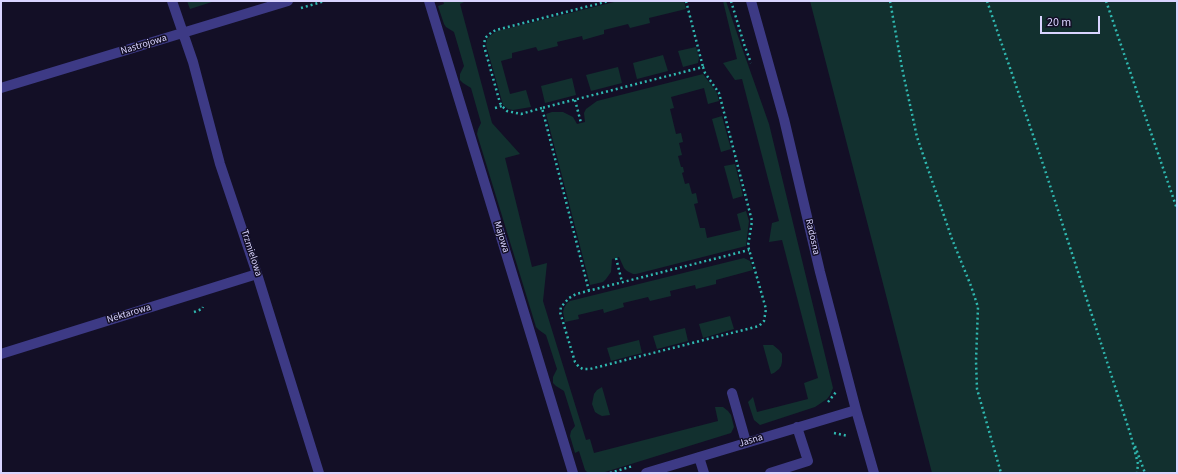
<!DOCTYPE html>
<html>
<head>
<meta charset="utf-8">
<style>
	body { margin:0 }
	#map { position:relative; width:1178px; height:474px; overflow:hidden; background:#130f26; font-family:"Source Sans 3",sans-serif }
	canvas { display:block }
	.frame { position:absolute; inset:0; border:2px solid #d9d4ff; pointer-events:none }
	.scale { position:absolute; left:1040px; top:16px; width:60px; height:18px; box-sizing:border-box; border:2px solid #d9d4ff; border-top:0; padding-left:5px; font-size:12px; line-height:14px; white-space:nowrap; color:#d9d4ff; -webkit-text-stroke:3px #130f26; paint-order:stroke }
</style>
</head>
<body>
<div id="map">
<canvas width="1178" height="474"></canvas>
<div class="frame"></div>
<div class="scale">20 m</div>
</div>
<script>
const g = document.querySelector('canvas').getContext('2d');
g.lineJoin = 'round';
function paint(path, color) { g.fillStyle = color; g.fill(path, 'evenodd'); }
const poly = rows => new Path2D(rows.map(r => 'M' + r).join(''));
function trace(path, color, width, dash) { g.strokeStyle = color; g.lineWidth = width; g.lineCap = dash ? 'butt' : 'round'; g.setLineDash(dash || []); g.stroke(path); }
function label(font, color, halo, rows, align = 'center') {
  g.font = font + ' "Source Sans 3",sans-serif'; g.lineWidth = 3; g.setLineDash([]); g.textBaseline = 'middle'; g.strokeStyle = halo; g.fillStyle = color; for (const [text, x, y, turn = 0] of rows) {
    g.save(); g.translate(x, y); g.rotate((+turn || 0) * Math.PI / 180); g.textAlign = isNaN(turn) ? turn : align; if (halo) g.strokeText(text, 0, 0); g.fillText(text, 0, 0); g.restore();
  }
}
paint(poly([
	[187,1,215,1,190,9],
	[443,1,464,1,464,2,460,4,492,123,520,154,505,158,532,267,547,263,543,301,586,440,590,439,594,453,718,421,715,407,723,407,728,411,731,415,734,427,731,433,602,473,588,473,585,470,579,451,575,453,570,436,571,431,575,426,564,391,556,386,553,383,553,377,557,369,546,335,539,330,536,327,477,134,478,129,481,123,471,88,463,83,460,80,460,74,464,66,454,32,446,27,444,24,438,6,444,4],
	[618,1,684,1,686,9,649,18,650,23,630,28,628,24,604,30,604,34,583,40,582,36,557,42,558,46,538,51,536,47,512,53,512,58,501,61,510,94,526,90,531,107,513,110,508,109,503,105,486,45,487,39,491,35,497,31],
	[723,1,726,1,741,45,769,124,833,388,830,395,827,399,815,407,760,425,754,420,748,402,753,397,757,412,808,399,804,383,818,378,782,240,769,242,772,223,779,221,742,79,735,80,723,63,737,59],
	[810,1,1177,1,1177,473,932,473],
	[696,47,699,58,698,63,683,67,678,51],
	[663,55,668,71,637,79,633,63],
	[618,67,622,83,591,91,586,75],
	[703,74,717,93,719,101,708,104,704,88,671,97,674,108,670,109,676,134,681,133,683,142,679,143,682,155,678,156,681,167,683,167,684,172,682,173,685,184,689,183,692,194,696,193,698,203,694,204,700,228,705,228,707,238,741,230,737,214,746,211,749,221,746,246,636,274,633,274,627,271,624,268,619,257,616,258,612,259,611,272,606,279,603,282,590,285,546,114,552,112,563,112,573,117,577,124,585,122,584,113,586,109,597,101],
	[572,78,576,95,545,103,541,86],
	[722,116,731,149,721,152,712,119],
	[735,164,743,196,733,199,724,166],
	[744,258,750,261,753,270,716,280,716,284,696,289,695,285,670,291,671,296,650,301,648,297,623,303,624,307,604,313,603,309,578,315,579,319,565,322,563,312,564,308,567,303,570,301],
	[730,316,734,329,703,338,699,324],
	[685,328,688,341,657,349,653,336],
	[639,340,642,353,611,361,607,348],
	[763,345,773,345,779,350,782,354,782,362,781,366,779,369,774,373,771,374],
	[602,387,610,415,602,416,598,414,595,412,592,404,594,394,597,390]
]), '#12302f');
trace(poly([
	[686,1,703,67],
	[731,1,744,44,751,63],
	[890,1,902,68,917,137,952,239,971,286,978,307,976,361,977,389,1001,473],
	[987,1,1045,170,1131,436,1138,464,1137,473],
	[1106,1,1177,209],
	[301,8,325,1],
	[575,100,581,123],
	[495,108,502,106],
	[542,108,521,114,507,111,502,106,500,103,484,46,485,38,492,32,496,30,609,1],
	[616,258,622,282],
	[589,291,542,108,703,67,705,73,719,93,752,221,748,246,766,309,764,321,759,326,590,369,583,369,579,367,575,362,560,312,561,307,569,298,576,294,749,250],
	[194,312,202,309,203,307],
	[828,402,836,392],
	[834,433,848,436],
	[1135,446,1145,473],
	[610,473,633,466]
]), '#2fb8b0', 2.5, [2, 3]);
trace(poly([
	[172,1,193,62,220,164,257,274,319,473],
	[429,1,573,473],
	[751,1,784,119,820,272,856,410,874,473],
	[1,88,288,1],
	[1,354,257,274],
	[732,393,746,442],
	[699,457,704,473],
	[646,473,856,410],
	[770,473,808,461,797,427]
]), '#3d3a85', 10);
label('10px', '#d9d4ff', '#130f26', [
	["Nastrojowa",144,45,-17],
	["Majowa",501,237,73],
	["Radosna",812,237,77],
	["Trzmielowa",251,253,72],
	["Nektarowa",129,314,-17],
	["Jasna",751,441,-17]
]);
</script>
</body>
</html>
